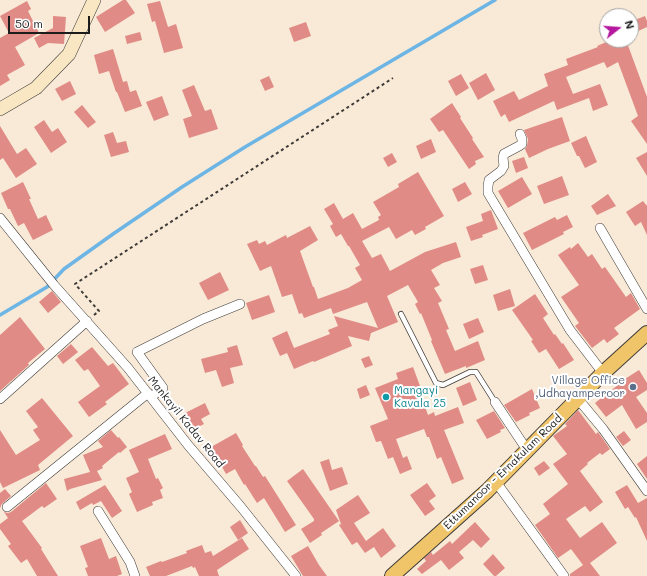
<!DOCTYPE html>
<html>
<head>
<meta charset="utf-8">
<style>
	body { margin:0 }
	#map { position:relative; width:647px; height:576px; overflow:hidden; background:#f9e9d7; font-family:Mali,sans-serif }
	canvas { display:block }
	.north { position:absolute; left:599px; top:8px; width:40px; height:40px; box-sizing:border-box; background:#fff; border:1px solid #a4a4a4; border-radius:50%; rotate:73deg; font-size:11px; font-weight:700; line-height:16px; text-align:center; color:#1c1c1c }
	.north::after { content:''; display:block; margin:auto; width:14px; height:18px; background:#b5179e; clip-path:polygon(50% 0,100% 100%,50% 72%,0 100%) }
	.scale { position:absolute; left:8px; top:16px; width:82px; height:18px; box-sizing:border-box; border:2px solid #1c1c1c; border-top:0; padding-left:5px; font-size:12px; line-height:14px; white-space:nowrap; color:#1c1c1c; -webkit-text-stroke:3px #fff; paint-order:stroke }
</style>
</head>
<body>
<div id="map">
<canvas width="647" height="576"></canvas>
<div class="north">N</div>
<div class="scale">50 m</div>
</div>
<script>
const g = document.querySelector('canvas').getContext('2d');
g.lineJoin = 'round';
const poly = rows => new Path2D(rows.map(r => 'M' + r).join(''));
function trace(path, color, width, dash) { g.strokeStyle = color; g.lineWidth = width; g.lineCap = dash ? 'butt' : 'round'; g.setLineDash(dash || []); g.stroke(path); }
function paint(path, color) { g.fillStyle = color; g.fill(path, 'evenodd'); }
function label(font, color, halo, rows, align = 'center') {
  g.font = font + ' Mali,sans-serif'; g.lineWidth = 4; g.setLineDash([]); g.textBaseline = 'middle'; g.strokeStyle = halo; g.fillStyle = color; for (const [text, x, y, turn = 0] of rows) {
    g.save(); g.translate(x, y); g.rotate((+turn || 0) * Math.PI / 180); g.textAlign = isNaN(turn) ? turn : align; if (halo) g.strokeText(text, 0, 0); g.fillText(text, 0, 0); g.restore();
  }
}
trace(poly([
	[0,315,47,287,64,269,113,234,182,187,245,147,495,0]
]), '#6cb5e4', 3.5);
paint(poly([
	[123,0,126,0,135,13,105,32,96,17],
	[27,1,31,9,28,11,39,33,15,47,25,65,7,75,10,80,0,86,0,38,9,33,0,16],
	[160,1,168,27,176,24,183,48,164,53,155,21,152,22,147,4],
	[53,16,66,17,64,44,48,43,39,48,34,38,53,28],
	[645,16,647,21,647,27,636,32,632,21],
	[306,22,311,36,294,42,289,28],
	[140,32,142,40,127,44,125,36],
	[611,40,626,40,647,97,647,144,631,121,638,116,618,62,607,68,604,62,566,77,573,94,600,84,608,105,593,111,589,98,557,110,554,101,509,122,505,114,501,117,493,101,514,91,519,100,548,86,544,74,568,65,566,59,598,47,597,46],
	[113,49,123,82,127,81,130,92,136,90,142,106,125,112,117,92,116,92,109,71,99,74,94,55],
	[486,73,495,90,478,100,469,83],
	[461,74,469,88,456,96,448,81],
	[269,76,274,87,265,91,260,80],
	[70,81,76,94,62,101,55,89],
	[194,85,205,111,211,109,218,129,189,138,183,119,192,116,182,90],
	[162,96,169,115,154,121,146,102],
	[452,103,461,117,460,118,473,138,472,139,484,157,475,161,476,164,469,169,443,130,439,132,430,119],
	[82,105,96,122,88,128,74,112],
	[562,117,570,141,548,149,529,158,525,149,527,146,528,139,524,130],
	[44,120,52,132,58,128,67,142,51,153,34,127],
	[0,126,17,154,26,148,37,164,16,178,3,158,0,160],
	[113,132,117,143,126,141,129,152,111,157,104,135],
	[586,136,597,162,585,168,579,156,577,156,571,143],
	[431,139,436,152,421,159,416,146],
	[647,152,647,176,636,158],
	[392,153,397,162,388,167,383,158],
	[524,157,528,168,516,173,512,161],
	[418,172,444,216,425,227,426,229,415,235,412,230,396,239,389,227,362,241,372,258,381,254,390,271,425,252,456,242,461,257,443,263,431,270,440,285,434,288,442,301,438,303,449,329,446,330,455,351,478,341,485,360,466,368,466,366,445,374,431,341,432,340,421,313,420,314,415,304,418,302,408,285,387,296,398,322,371,333,369,341,348,336,352,346,314,362,313,361,294,369,287,353,280,356,272,338,287,331,294,348,330,334,328,330,338,326,334,316,378,328,367,302,333,314,331,308,304,318,302,313,299,314,292,294,282,297,271,266,260,271,247,244,257,240,259,244,265,241,267,245,286,235,287,238,310,226,318,240,300,251,313,287,314,287,318,299,348,288,362,280,355,268,360,265,349,246,348,246,341,234,336,237,330,226,333,224,324,209,334,203,343,219,353,213,362,229,379,220,378,217,381,215,373,202,399,187,398,184],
	[562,176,569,195,544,204,537,186],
	[522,177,532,194,508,208,498,191],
	[23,182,31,199,29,199,38,219,46,215,53,230,33,240,24,223,18,226,10,209,8,209,1,193],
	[465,182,472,194,458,202,452,189],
	[608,194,616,206,597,215,591,206],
	[643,201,647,206,647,235,641,222,635,226,626,212],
	[491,210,498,229,482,235,483,237,471,241,466,227,483,221,481,214],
	[567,215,573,227,563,232,564,234,532,250,523,233,555,217,557,220],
	[578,243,588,257,592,254,602,269,605,267,626,297,631,293,640,309,614,328,619,334,607,343,604,339,592,348,575,326,579,323,561,297,579,285,558,255,570,247,571,249],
	[483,265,488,280,475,284,470,269],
	[220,272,229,290,208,300,199,283],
	[510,289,515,306,498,311,493,295],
	[52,291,61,302,48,313,39,302],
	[535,294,548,314,543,318,554,335,555,334,562,344,563,343,574,360,559,369,546,349,539,353,531,341,533,340,512,310],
	[269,295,275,312,252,320,246,303],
	[20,317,45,349,28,363,29,365,0,391,0,335],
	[478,318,484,332,469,339,463,324],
	[71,344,78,352,63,364,57,356],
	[237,345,243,365,230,368,234,383,222,387,216,370,205,373,201,359,228,352,227,348],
	[92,347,108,366,113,363,129,384,105,402,107,404,89,417,78,402,100,386,88,369,84,371,75,360],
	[369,356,373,365,365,368,361,359],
	[413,367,420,386,418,387,428,415,434,412,435,416,458,407,464,423,444,430,464,479,452,484,441,457,437,459,429,437,427,437,424,429,396,439,403,458,407,456,412,469,400,474,393,457,388,459,381,441,376,442,370,426,388,419,375,388,398,379,396,373],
	[639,370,647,383,647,390,636,397,647,413,647,422,636,429,622,405,606,417,595,403,618,385,617,384],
	[470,382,477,400,463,406,456,388],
	[366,385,370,395,360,399,357,389],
	[532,389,540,408,529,413,530,415,516,422,504,405],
	[42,398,73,436,38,465,40,470,3,488,0,482,0,430,16,455,40,440,33,430,38,427,26,411],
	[205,403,210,414,201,419,204,424,192,430,183,414],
	[578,410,596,434,598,432,610,449,602,455,600,453,587,463,588,464,580,471,603,502,590,512,585,506,566,519,580,538,602,522,617,543,590,563,600,576,570,576,570,574,583,565,571,549,558,558,535,525,550,514,543,504,568,484,553,464,567,454,553,436,567,426,565,424],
	[494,411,505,428,500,430,501,432,487,439,476,420],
	[111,430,118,438,119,437,127,447,120,453,119,452,102,466,103,468,97,471,102,480,70,489,67,491,64,479,90,472,83,455,103,447,98,441],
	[624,431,631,440,623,446,616,437],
	[236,433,243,445,242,446,255,466,256,466,263,477,265,476,296,525,285,532,264,498,257,503,245,484,244,485,235,469,226,474,211,447],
	[165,434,172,449,148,459,156,479,158,478,163,488,160,490,163,498,152,502,153,505,137,512,129,494,132,492,126,478,139,472,129,450],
	[647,456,647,479,637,464],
	[329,459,332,470,342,467,348,484,330,491,320,462],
	[544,461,550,468,539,476,534,468],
	[303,469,339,521,321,533,322,535,310,543,301,529,314,521,314,519,287,481],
	[46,483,57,499,44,508,42,506,22,521,42,548,41,549,58,576,37,576,27,559,21,563,8,546,11,544,0,529,0,524,8,518,4,512,8,513,11,512],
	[427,483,436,496,429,501,435,509,425,516,410,495],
	[105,485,122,511,112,518,101,501,93,505,92,503,80,510,76,502],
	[627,485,638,503,647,498,647,541,636,517,635,518,628,507,625,509,615,492],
	[5,489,11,496,3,503,1,505,1,508,0,506,0,493],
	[358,495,370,513,354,523,366,541,383,528,396,546,381,558,374,547,365,553,357,542,352,545,339,525,341,524,336,510],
	[240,520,248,533,238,540,230,527],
	[475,522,490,539,481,548,473,540,459,552,464,558,449,570,441,560,422,574,417,569,426,561,424,558,431,552,433,555,450,541,452,544],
	[101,538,109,559,116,556,122,574,117,576,88,576,85,568,88,567,80,546],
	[242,538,249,549,217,570,219,576,199,576,195,567,193,568,192,566,166,576,150,576,146,567,161,561,162,562,187,553,186,551,202,545,205,553,211,551,213,556],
	[308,546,319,565,327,576,303,576,291,556],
	[493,554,505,568,496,576,494,576,483,564]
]), '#e08b85');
const service = poly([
	[401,314,436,383,443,385,470,372,476,372,495,402]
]);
const minor = poly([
	[520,134,522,139,522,144,519,146,504,154,503,158,504,166,501,171,489,180,488,186,488,193,570,330,603,373],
	[0,218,54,285,128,368,188,445,241,507,296,576],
	[600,228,647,309],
	[151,397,163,388,137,352,203,319,240,304],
	[0,399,87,321],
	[578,399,603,429,647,491],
	[495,402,527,450],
	[496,482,564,576],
	[7,507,148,393],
	[98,511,130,562,135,576]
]);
const secondary = poly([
	[0,109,36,88,69,54,94,0]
]);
const primary = poly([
	[392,576,487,491,603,373,647,333]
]);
trace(service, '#3d3b38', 6);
trace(minor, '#3d3b38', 10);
trace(secondary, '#3d3b38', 14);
trace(primary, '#3d3b38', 16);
trace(poly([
	[94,315,99,311,75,284,393,78]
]), '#3d3b38', 2, [3, 3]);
trace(service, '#fff', 4.5);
trace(minor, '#fff', 9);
trace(secondary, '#f9e7c3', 13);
trace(primary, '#f0c469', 14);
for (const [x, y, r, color] of [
	[633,387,4,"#5c6f8a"],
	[386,397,4,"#0f9aa8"]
]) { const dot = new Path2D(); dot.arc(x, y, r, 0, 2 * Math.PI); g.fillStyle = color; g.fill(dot); trace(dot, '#fff', 1.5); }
label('11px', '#4e5e75', '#fff', [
	["Village Office",625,381],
	[",Udhayamperoor",625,394]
], 'right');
label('11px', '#0d838f', '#fff', [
	["Mangayi",394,391],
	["Kavala 25",394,404]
], 'left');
label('11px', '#1c1c1c', '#fff', [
	["Mankayil Kadav Road",186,422,51],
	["Ettumanoor - Ernakulam Road",503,472,-44]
]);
</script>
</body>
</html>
